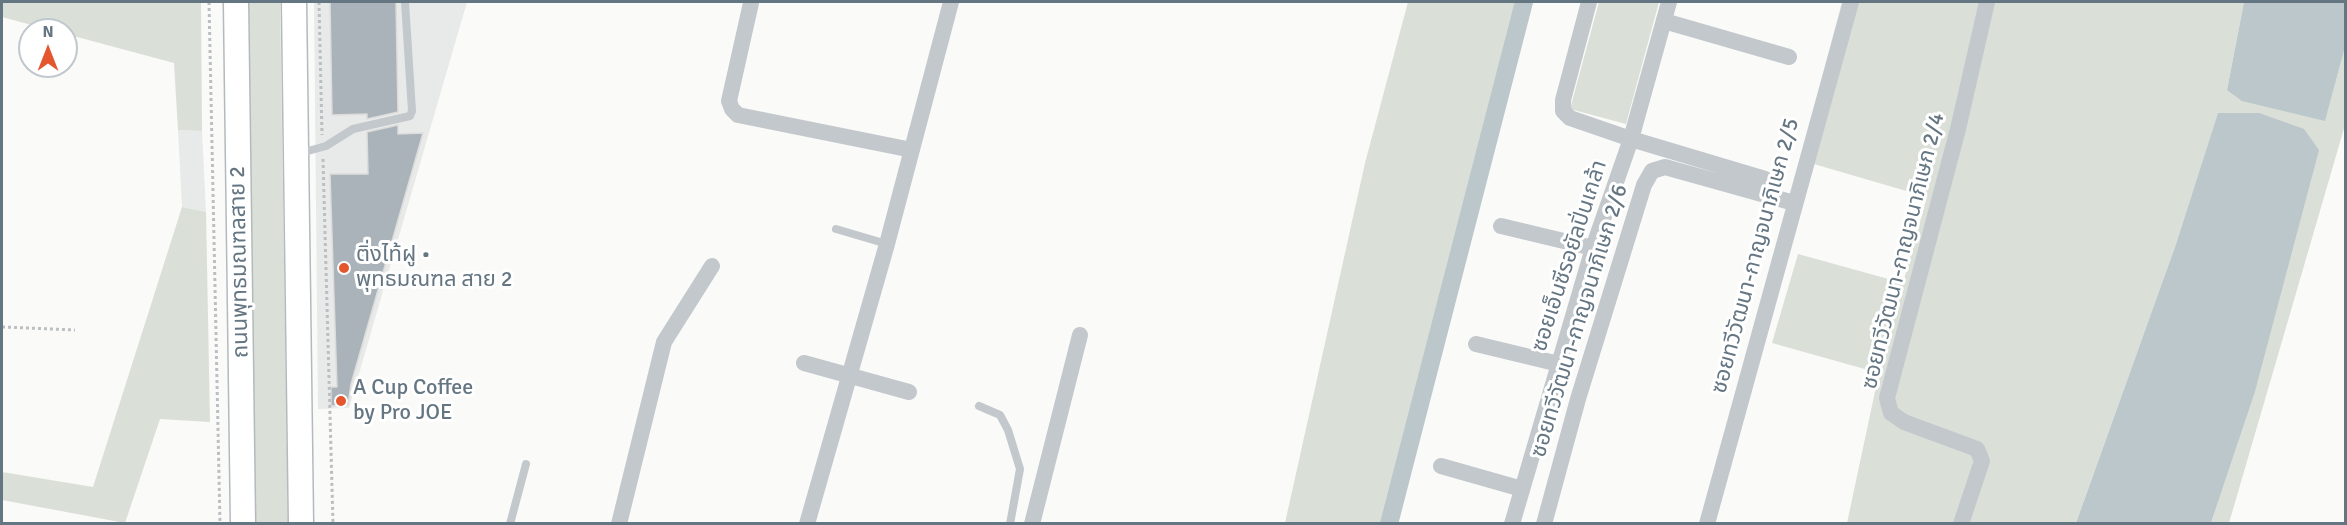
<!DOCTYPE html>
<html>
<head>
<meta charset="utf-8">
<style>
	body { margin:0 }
	#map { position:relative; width:2347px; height:525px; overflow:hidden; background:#fafaf8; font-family:Signika,sans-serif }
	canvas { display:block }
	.frame { position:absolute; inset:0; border:3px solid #657683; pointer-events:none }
	.north { position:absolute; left:18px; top:18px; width:60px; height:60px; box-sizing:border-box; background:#fff; border:2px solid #c1c8cd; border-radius:50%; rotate:0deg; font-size:16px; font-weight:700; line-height:24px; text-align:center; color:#657683 }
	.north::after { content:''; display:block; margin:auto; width:21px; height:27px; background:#e4572e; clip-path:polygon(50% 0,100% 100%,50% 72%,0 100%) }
</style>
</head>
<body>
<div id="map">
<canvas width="2347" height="525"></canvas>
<div class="frame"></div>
<div class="north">N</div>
</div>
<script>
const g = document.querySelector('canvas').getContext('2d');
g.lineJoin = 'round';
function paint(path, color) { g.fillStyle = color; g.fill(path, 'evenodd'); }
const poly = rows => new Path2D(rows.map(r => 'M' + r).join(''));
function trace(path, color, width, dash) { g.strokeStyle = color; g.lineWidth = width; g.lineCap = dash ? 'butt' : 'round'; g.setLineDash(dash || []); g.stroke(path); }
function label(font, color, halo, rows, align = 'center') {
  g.font = font + ' Signika,"Noto Sans Thai",sans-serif'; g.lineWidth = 6; g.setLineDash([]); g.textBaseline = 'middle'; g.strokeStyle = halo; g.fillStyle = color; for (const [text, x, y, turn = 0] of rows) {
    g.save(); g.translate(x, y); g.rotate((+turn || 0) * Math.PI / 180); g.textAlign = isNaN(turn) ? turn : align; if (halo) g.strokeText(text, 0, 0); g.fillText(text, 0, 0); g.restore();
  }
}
paint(poly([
	[314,2,467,2,349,408,318,409],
	[178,130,202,131,206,212,182,207]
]), '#e8e9e9');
paint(poly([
	[2,2,201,2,202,131,178,130,174,63,66,34,66,30,50,30,2,17],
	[246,2,280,2,288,523,255,523],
	[1408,2,1527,2,1394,523,1285,523,1365,163],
	[1599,2,1659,2,1626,124,1570,109],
	[1842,2,2244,2,2227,90,2325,120,2345,47,2345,125,2229,523,2211,523,2254,395,2218,114,2176,244,2076,523,1847,523,1879,373,1772,343,1798,254,1903,283,1927,197,1800,160],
	[182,207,206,212,210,422,160,419,125,523,2,500,2,472,93,487]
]), '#dadfd7');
paint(poly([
	[2244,2,2345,2,2345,47,2325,121,2242,101,2227,90],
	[2218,113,2259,113,2304,129,2319,150,2254,395,2211,523,2076,523,2176,244]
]), '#bbc7cb');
trace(poly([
	[1389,524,1524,2]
]), '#bbc7cb', 18);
const building = poly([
	[330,2,396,2,398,112,367,119,367,114,332,115,330,2],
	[398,125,398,134,423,133,351,384,348,405,331,406,331,387,337,387,330,174,368,174,367,132,398,125]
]);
paint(building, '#aab3b9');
trace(building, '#dcdcda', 1.5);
const secondary = poly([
	[236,2,243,524],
	[294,2,301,524]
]);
trace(secondary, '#b3babf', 27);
trace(poly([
	[209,2,220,524],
	[319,2,322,135],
	[323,159,333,524],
	[2,327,75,330]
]), '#bbbfc2', 3, [3, 3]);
trace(poly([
	[297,154,326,146,353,129,410,116,412,111,405,2],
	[836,229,887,244],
	[979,406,1000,415,1008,430,1020,469,1010,524],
	[510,524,526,464]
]), '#c3c8cc', 8);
trace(poly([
	[1589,2,1563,100,1563,111,1570,118,1631,139,1765,179],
	[751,3,729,101,732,109,738,115,912,150],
	[1664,21,1789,57],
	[1501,226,1593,248],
	[1476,344,1559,364],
	[804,363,909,392],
	[1441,466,1522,489],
	[619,524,664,342,712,266],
	[807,524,887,244,951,2],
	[1032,524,1080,335],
	[1512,524,1593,248,1631,139,1669,2],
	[1544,524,1578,399,1644,185,1652,171,1665,167,1794,203],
	[1707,524,1851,2],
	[1961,524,1982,461,1977,449,1904,422,1891,413,1887,398,1958,129,1987,2]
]), '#c3c8cc', 16);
trace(secondary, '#fff', 24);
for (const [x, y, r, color] of [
	[344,268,6,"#e4572e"],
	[341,401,6,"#e4572e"]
]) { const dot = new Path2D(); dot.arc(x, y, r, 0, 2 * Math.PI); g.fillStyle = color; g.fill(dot); trace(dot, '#fff', 2); }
label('22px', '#657683', '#fff', [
	["ซอยทวีวัฒนา-กาญจนาภิเษก 2/4",1904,251,-76],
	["ซอยเอ็นซีรอยัลปิ่นเกล้า",1570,256,-72],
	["ซอยทวีวัฒนา-กาญจนาภิเษก 2/5",1756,256,-75],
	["ถนนพุทธมณฑลสาย 2",240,262,-91],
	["ซอยทวีวัฒนา-กาญจนาภิเษก 2/6",1580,321,-73]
]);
label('22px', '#657683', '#fff', [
	["ติ่งไท้ฝู •",356,255],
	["พุทธมณฑล สาย 2",356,280],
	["A Cup Coffee",353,388],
	["by Pro JOE",353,413]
], 'left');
</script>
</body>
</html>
